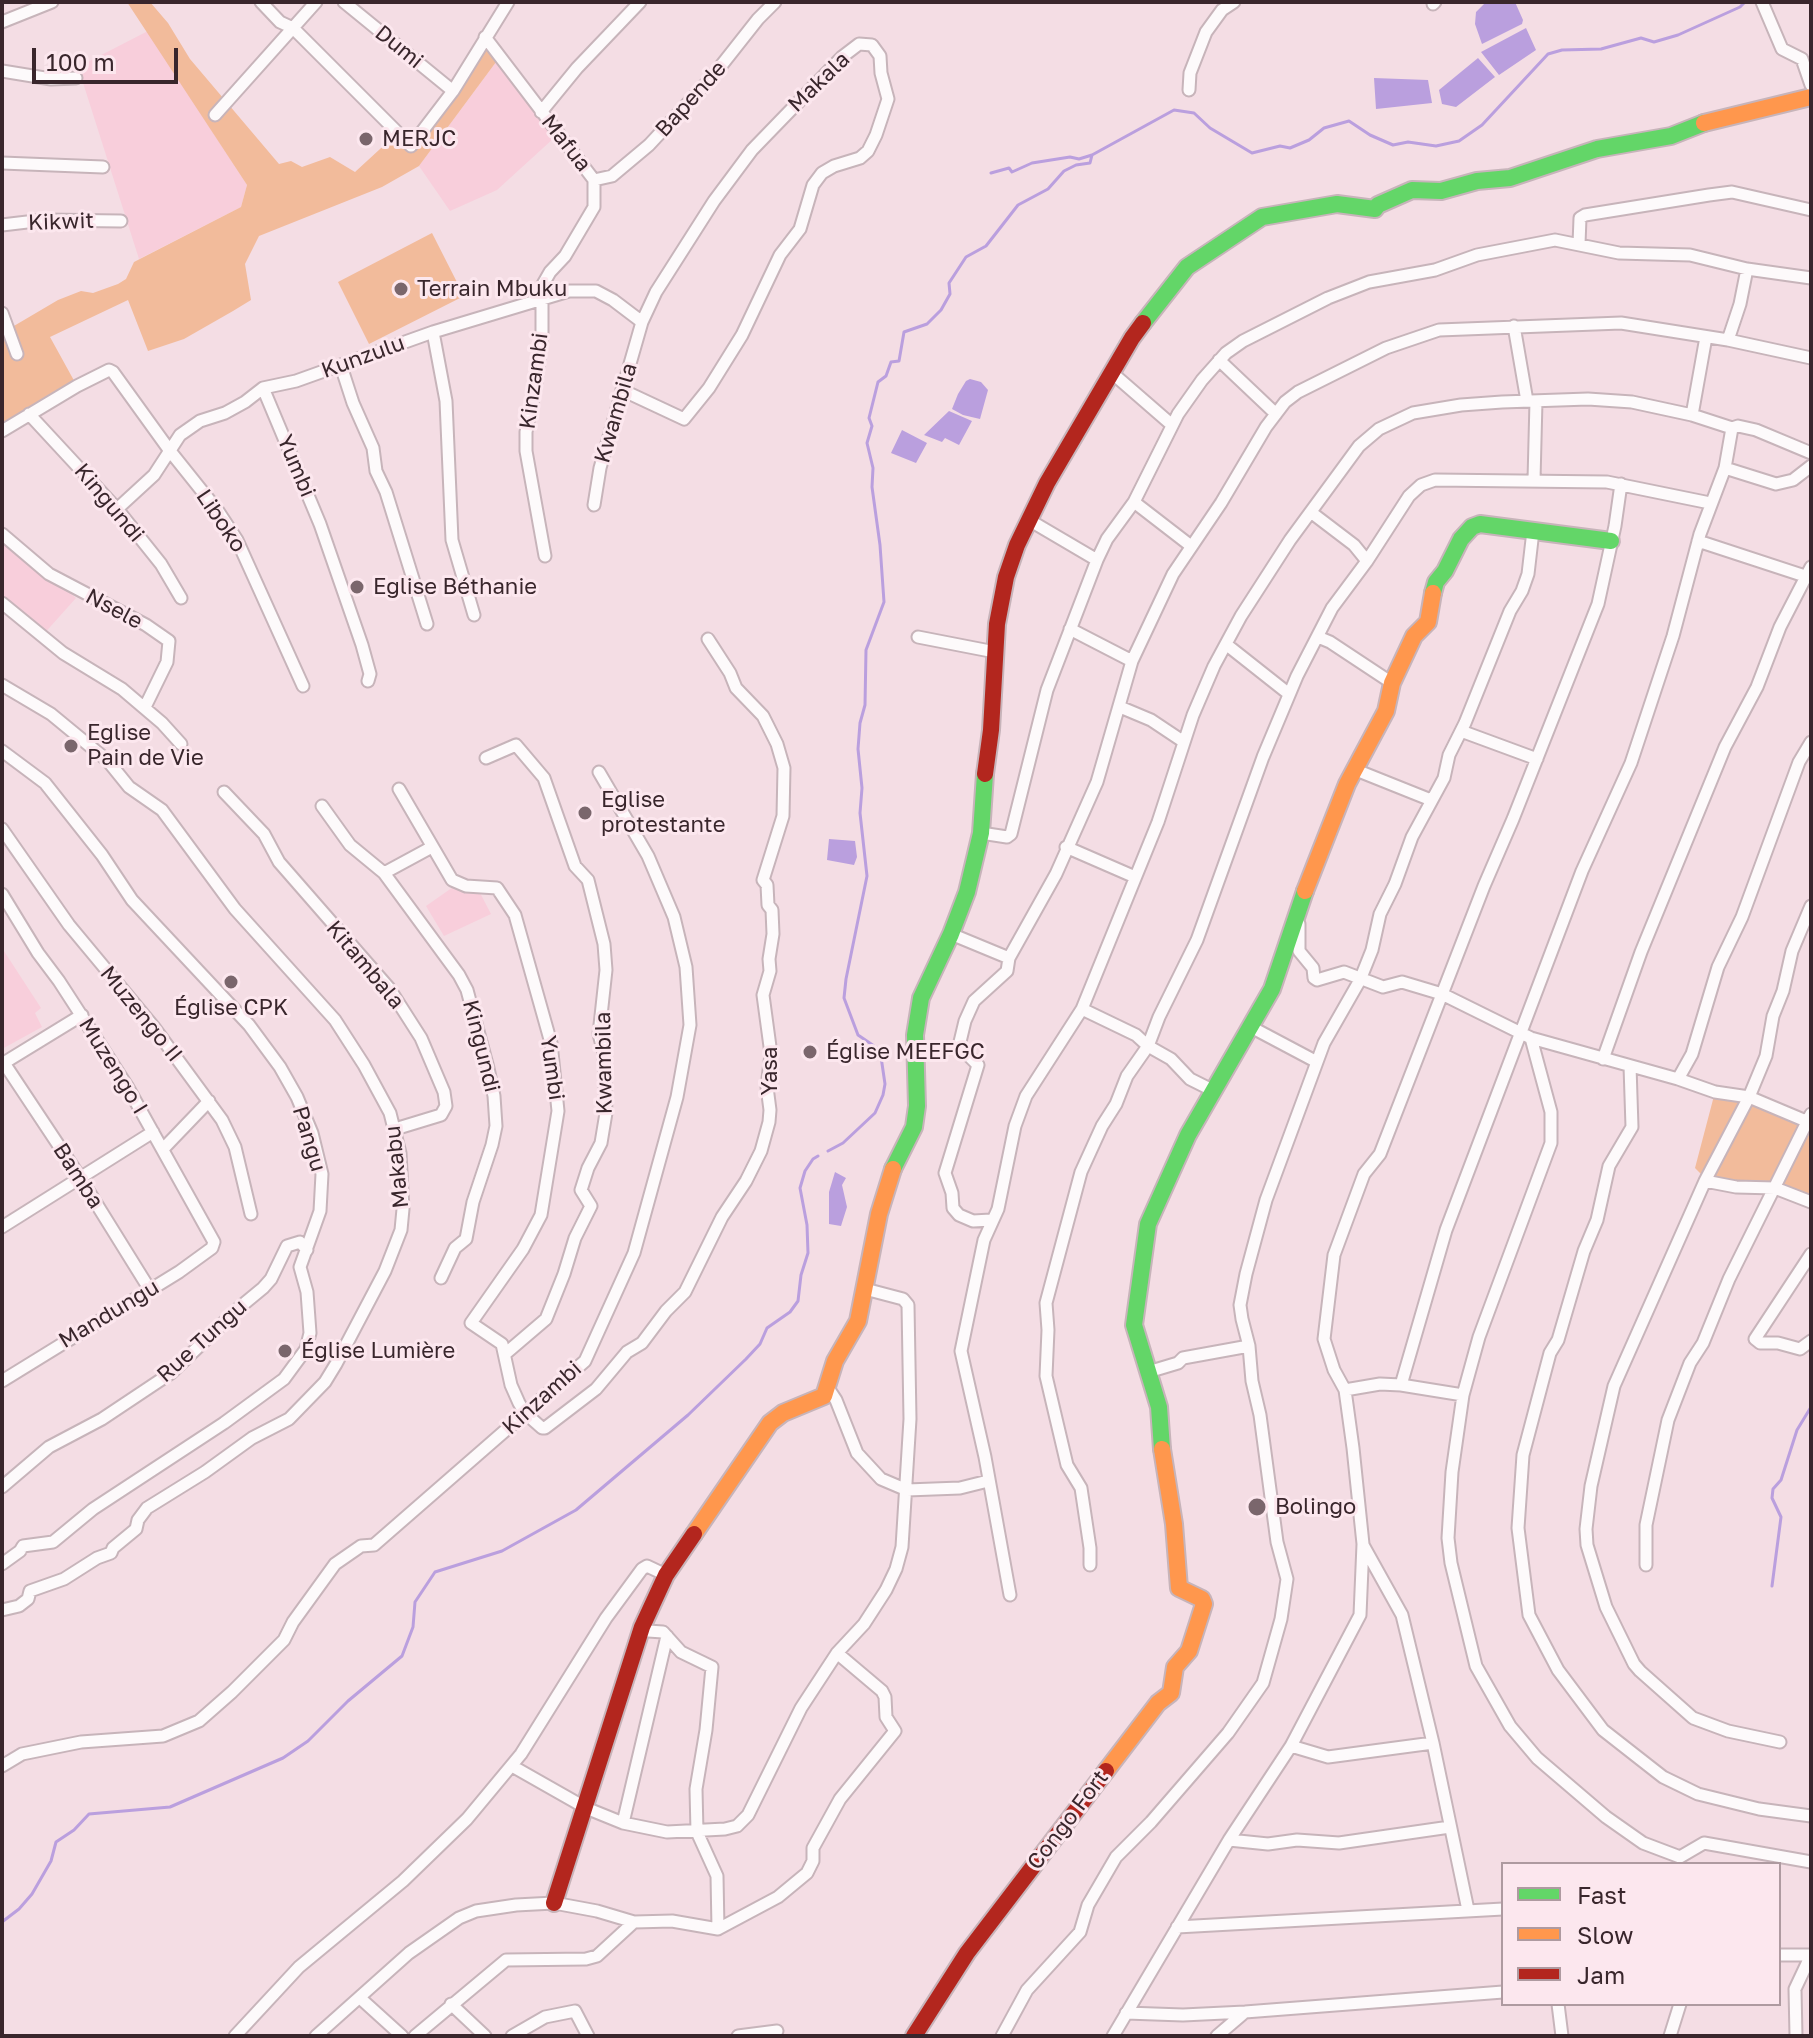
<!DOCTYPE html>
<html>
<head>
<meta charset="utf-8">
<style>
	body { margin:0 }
	#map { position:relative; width:1813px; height:2038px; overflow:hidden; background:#f4dde4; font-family:"Golos Text",sans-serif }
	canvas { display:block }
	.frame { position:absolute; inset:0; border:4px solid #39262c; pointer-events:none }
	.legend { position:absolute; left:1501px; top:1862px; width:280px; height:144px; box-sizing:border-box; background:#fce7ee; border:2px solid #ae9aa0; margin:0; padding:10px 14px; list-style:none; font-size:24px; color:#39262c }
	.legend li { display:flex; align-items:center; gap:16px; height:40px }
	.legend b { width:40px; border:2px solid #ae9aa0 }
	.scale { position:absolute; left:32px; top:48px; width:146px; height:36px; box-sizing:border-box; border:4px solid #39262c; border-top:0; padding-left:10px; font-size:24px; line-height:28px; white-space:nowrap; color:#39262c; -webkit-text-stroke:6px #fce7ee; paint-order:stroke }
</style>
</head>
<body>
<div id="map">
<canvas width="1813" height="2038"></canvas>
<div class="frame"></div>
<ul class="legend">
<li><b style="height:10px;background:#63d668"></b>Fast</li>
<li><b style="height:10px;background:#ff974d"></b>Slow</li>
<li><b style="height:10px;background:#b3261e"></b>Jam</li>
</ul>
<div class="scale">100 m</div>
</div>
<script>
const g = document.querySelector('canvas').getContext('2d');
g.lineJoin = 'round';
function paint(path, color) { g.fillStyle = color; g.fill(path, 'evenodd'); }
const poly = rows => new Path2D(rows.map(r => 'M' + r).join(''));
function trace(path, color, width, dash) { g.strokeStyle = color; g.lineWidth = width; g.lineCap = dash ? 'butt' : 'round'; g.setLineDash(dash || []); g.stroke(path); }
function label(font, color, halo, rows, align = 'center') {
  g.font = font + ' "Golos Text",sans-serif'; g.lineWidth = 6; g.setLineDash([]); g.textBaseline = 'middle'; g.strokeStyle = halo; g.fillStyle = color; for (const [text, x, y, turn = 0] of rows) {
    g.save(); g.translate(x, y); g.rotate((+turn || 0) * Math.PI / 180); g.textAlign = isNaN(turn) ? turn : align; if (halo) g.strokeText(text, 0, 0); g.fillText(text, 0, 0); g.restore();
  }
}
paint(poly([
	[148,31,247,185,241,207,139,259,78,67],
	[499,58,554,138,497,190,450,211,419,166],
	[2,536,76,598,42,636,2,603],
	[456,885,478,889,491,914,444,936,426,906],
	[2,948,41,1008,35,1013,42,1027,2,1049]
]), '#f8cedb');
paint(poly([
	[127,2,150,2,168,23,190,59,279,164,291,161,302,167,330,157,355,172,392,138,410,153,453,91,485,37,499,58,419,166,382,187,259,236,245,264,251,300,233,311,184,339,148,351,128,300,50,337,77,386,2,431,2,333,58,300,81,291,93,293,118,284,126,279,134,262,241,207,247,185],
	[432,233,464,296,369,344,338,282],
	[1715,1092,1811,1121,1811,1199,1706,1179,1695,1168]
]), '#f2bb9b');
paint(poly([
	[1486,2,1515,2,1523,20,1522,24,1482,44,1475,24,1476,12],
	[1526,28,1536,50,1499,75,1481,52],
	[1478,58,1495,77,1456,107,1442,104,1439,90],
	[1374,78,1428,80,1432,103,1376,109],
	[970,379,981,382,988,390,980,419,963,415,952,409,958,394,966,381],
	[949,411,972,421,959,445,945,438,942,442,924,435],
	[902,430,927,443,916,463,891,453],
	[829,839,855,841,857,857,854,865,827,860],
	[835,1172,846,1178,842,1185,847,1207,841,1226,829,1224,829,1192]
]), '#ba9fde');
trace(poly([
	[991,173,1009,168,1012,172,1032,163,1070,157,1079,159,1092,155],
	[828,1151,843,1143,875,1113,883,1095,885,1084,880,1050,858,1035,844,998,846,979,867,876,860,813,862,788,858,749,860,723,865,705,866,650,884,602,880,545,872,487,873,468,867,443,872,426,869,418,878,382,886,376,891,362,899,361,904,332,927,324,941,310,950,294,949,283,966,257,986,246,1018,205,1048,189,1064,171,1076,165,1090,163,1092,155,1174,110,1194,113,1210,128,1252,153,1280,146,1290,148,1309,140,1324,128,1349,121,1370,135,1393,145,1408,142,1436,146,1459,141,1482,125,1548,54,1562,50,1601,49,1641,38,1654,42,1678,35,1740,7,1745,2],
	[1772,1586,1781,1517,1772,1498,1773,1489,1781,1480,1797,1430,1811,1407],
	[2,1922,19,1909,32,1894,51,1861,56,1842,74,1830,89,1814,170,1807,283,1758,308,1741,348,1701,402,1656,413,1627,415,1602,435,1572,502,1551,576,1510,688,1415,746,1359,760,1344,767,1328,790,1312,798,1301,801,1275,808,1253,807,1225,800,1188,805,1171,813,1159,818,1156]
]), '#ba9fde', 3);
const street = poly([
	[261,2,280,22,293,28,411,146,453,91,508,2],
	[344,2,453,91],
	[1762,2,1782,49,1802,59,1811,85],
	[1433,4,1435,2],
	[2,22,52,2],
	[485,37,594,180,594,207,565,256,550,272,542,286,542,336,535,389,526,432,526,451,545,556],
	[2,71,51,79,76,78],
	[1189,90,1190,73,1206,32,1222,10,1234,2],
	[541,112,577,68,640,2],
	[215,115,316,2],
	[2,163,103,167],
	[594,180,612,176,649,145,713,76,758,19,775,2],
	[2,225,44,220,121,221],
	[1579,244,1580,218,1585,215,1709,195,1732,192,1811,210],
	[2,313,17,354],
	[1514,326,1527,401],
	[433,332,446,401,452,540,474,615],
	[1728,340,1740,304,1747,269],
	[1219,360,1276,414],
	[341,366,353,403,373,448,376,471,386,492,427,624],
	[1111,372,1172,425],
	[263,388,320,524,362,645,370,674,368,681],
	[29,414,117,509,161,564,181,598],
	[1692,415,1706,337],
	[2,431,77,386,109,370,113,372,170,451,218,511,237,540,303,686],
	[1725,468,1776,484,1793,480,1811,466],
	[1534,480,1536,401],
	[1134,502,1191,546],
	[594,505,600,468,642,322,656,292,714,201,752,150,842,57,859,44,872,45,880,56,881,73,888,99,876,135,868,151,860,158,834,166,822,173,813,185,800,229,780,255,742,335,709,388,684,419,622,390],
	[117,509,154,475,180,435,200,421,225,413,245,402,263,388,296,381,433,332,569,291,596,291,613,300,642,322],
	[1312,513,1354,545,1367,561],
	[1029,520,1097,560],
	[2,534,49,574,146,625,169,641,167,662,145,707],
	[1698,541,1811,578],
	[2,603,63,653,122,689,162,723,181,744],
	[1070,629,1132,661],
	[918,637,995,652],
	[1318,637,1330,642,1392,683],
	[1227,645,1289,694],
	[2,685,51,714,108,761,129,787,162,810,235,909,335,1020,364,1065,390,1113,400,1153,403,1209,401,1230,385,1271,336,1364,325,1382,289,1419,252,1438,205,1472,147,1508,138,1520,136,1529,113,1548,111,1553,97,1558,64,1579,30,1591,28,1599,19,1606,2,1610],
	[1120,707,1151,720,1184,742],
	[1461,731,1537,759],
	[2,751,45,783,102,855,132,900,249,1025,280,1067,297,1097,312,1133,322,1174,320,1211,300,1267,307,1292,310,1333,306,1349,284,1379,224,1423,93,1509,53,1542,23,1546,20,1551,2,1564],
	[486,758,516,745,544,778,575,866,588,880,604,944,606,970,599,1034,604,1053,606,1113,601,1143,588,1168,581,1190,591,1206,575,1238,564,1274,546,1319,505,1354],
	[1356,770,1431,800],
	[399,789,452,880,466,886,497,888,515,915,551,1043,558,1111,541,1215,523,1249,471,1323,502,1344,511,1385,519,1403,525,1413,542,1428,545,1428,596,1389,627,1352,642,1343,666,1311,685,1292,722,1217,746,1181,761,1151,769,1122,770,1110,767,1087,771,1054,763,995,770,971,769,959,773,934,772,910,768,905,767,885,763,880,783,816,784,768,777,744,763,716,736,688,730,673,708,639],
	[224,792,264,834,279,862,389,988,421,1038,444,1092,446,1106,441,1115,395,1129],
	[322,806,350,845,384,873,459,975,467,990,488,1068,494,1096,496,1126,492,1145,473,1202,466,1239,455,1248,441,1278],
	[2,829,69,925,153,1026,222,1120,235,1147,251,1214],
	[981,833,1007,837,1011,834,1047,690,1097,560,1107,539,1134,502,1178,414,1202,380,1226,353,1243,341,1328,298,1369,282,1435,270,1477,255,1555,240,1619,253,1690,255,1747,269,1811,278],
	[1066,847,1135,877],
	[384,873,432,847],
	[2,894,38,953,59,981,127,1086,214,1242,212,1248,179,1272,2,1381],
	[1296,920,1299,924,1299,951,1313,968,1314,978,1317,980,1344,972,1383,987,1402,982,1442,994,1531,1038,1678,1079,1715,1092,1749,1097,1806,1121],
	[951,934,1009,958],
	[1082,1009,1136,1035,1148,1046,1171,1059,1190,1079,1214,1091],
	[1247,1030,1251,1027,1317,1062],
	[1531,1038,1551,1112,1551,1143,1479,1337,1463,1395,1452,1472,1448,1538,1451,1563,1476,1666,1510,1726,1537,1758,1606,1817,1643,1843,1680,1857,1704,1843,1811,1862],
	[1603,1059,1641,952,1725,747,1757,687,1780,627,1811,567],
	[4,1063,81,1179,150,1290],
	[2,1064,82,1015],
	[1630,1066,1632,1127,1609,1166,1597,1220,1584,1251,1558,1340,1550,1353,1523,1455,1518,1528,1529,1615,1558,1670,1603,1730,1663,1777,1698,1794,1759,1809,1811,1816],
	[1678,1079,1692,1054,1718,967,1742,917,1799,762,1811,742],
	[163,1149,209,1101],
	[1705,1181,1736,1187,1775,1188,1811,1202],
	[991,1220,973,1221,959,1215,953,1208,952,1193,945,1173,978,1065,959,1046,965,1021,974,1001,1007,971,1009,958,1056,874,1097,782,1132,661,1173,574,1221,503,1266,427,1285,402,1298,392,1386,348,1439,330,1621,323,1728,340,1811,358],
	[2,1227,153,1132],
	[1811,1254,1755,1339,1760,1343,1778,1343,1800,1349,1811,1341],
	[1148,1372,1178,1363,1183,1358,1249,1346],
	[1401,1385,1463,1395],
	[828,1388,836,1400,857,1453,881,1479,907,1490,960,1488,988,1481],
	[1345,1390,1380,1384,1401,1385,1446,1230,1582,871,1631,763,1673,636,1700,534,1725,468,1732,428],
	[2,1487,49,1447,102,1419,171,1373,240,1307,263,1288,271,1279,287,1246,300,1242,307,1250],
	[1363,1545,1402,1615,1433,1743,1468,1910],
	[1090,1565,1090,1548,1081,1488,1067,1465,1046,1376,1048,1330,1046,1303,1081,1172,1102,1126,1116,1104,1127,1076,1148,1046,1159,1017,1197,940,1263,757,1297,676,1332,608,1367,561,1409,496,1421,485,1435,480,1607,482,1710,503],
	[1646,1565,1646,1525,1668,1420,1690,1363,1703,1343,1729,1279,1811,1114],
	[1010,1595,985,1457,961,1351,984,1240,998,1209,1015,1126,1026,1096,1082,1009,1158,822,1193,715,1214,666,1241,616,1290,540,1359,446,1379,429,1413,413,1461,405,1502,402,1588,399,1632,402,1692,415,1732,428,1738,426,1756,430,1811,453],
	[642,1627,648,1631,663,1632,681,1652,712,1667,706,1730,696,1789,697,1832,717,1876,718,1929],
	[1780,1742,1728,1731,1693,1718,1640,1671,1634,1664,1606,1607,1587,1545,1586,1529,1591,1486,1614,1386,1705,1181,1749,1097,1766,1056,1773,1016,1783,991,1792,951,1811,906],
	[1291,1746,1328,1757,1433,1743],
	[2,1766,22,1754,81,1742,163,1736,199,1721,232,1692,284,1640,293,1622,335,1564,361,1546,374,1545,585,1361,634,1253,677,1097,690,1025,686,967,674,917,648,856,599,772],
	[512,1766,586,1808,623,1823,667,1832,725,1829,737,1826,748,1815,801,1708,837,1653,864,1624,886,1590,896,1569,902,1547,910,1419,908,1305,903,1299,865,1289],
	[623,1823,667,1636],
	[1229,1840,1268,1844,1297,1840,1339,1843,1450,1827],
	[1177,1927,1503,1909],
	[1779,1955,1811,1955],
	[360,1998,402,2036],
	[451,2004,485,2036],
	[1558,2004,1562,2036],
	[1126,2013,1183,2015,1245,2012,1503,1992],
	[235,2036,299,1967,403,1881,467,1819,521,1754,606,1618,642,1569,647,1566,666,1575],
	[316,2036,409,1953,459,1918,476,1911,516,1905,554,1903,597,1911,634,1922,672,1921,718,1929,778,1897,807,1873,813,1861,813,1848,840,1799,895,1731,886,1717,885,1697,882,1691,837,1653],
	[415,2036,506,1960,586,1959,597,1956,634,1922],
	[512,2036,545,2017,575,2011,588,2036],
	[738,2036,777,2031],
	[1002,2036,1027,1990,1080,1932,1088,1905,1116,1857,1151,1822,1228,1733,1263,1683,1281,1619,1287,1579,1277,1542,1260,1415,1252,1381,1249,1346,1242,1319,1240,1305,1246,1274,1266,1200,1324,1043,1360,980,1372,950,1380,914,1395,884,1412,837,1444,778,1449,755,1465,723,1510,611,1522,591,1528,574,1533,531],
	[1113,2036,1229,1840,1291,1746,1360,1615,1363,1544,1353,1448,1345,1390,1334,1370,1324,1339,1334,1255,1364,1174,1380,1154,1484,886,1513,819,1598,604,1615,526,1621,484],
	[1217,2036,1245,2012],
	[1670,2036,1680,2004],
	[1796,2036,1795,1989,1811,1955]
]);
const fast = poly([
	[1143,323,1187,267,1262,217,1337,204,1375,209,1378,205,1412,190,1441,191,1477,181,1510,178,1597,149,1671,136,1704,123],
	[1433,593,1436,582,1445,571,1461,539,1472,527,1480,524,1611,541],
	[893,1169,914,1127,917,1106,915,1035,921,998,951,934,967,892,981,833,985,774],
	[1162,1449,1159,1407,1134,1325,1148,1224,1188,1135,1272,989,1305,891]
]);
const slow = poly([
	[1704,123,1811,97],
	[1305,891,1347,784,1386,711,1392,683,1414,636,1428,622,1433,593],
	[694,1534,770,1423,783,1413,824,1396,835,1361,858,1321,879,1214,893,1169],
	[1106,1771,1158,1703,1171,1693,1175,1667,1189,1651,1204,1604,1202,1599,1179,1588,1174,1524,1162,1449]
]);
const jam = poly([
	[985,774,991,730,997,624,1006,577,1017,545,1047,483,1132,338,1143,323],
	[554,1903,642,1627,666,1575,694,1534],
	[914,2036,967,1953,1106,1771]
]);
trace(street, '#c7b4ba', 15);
trace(fast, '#c7b4ba', 20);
trace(slow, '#c7b4ba', 20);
trace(jam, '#c7b4ba', 20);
trace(street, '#fdfafb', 11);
trace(fast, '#63d668', 16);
trace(slow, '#ff974d', 16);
trace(jam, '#b3261e', 16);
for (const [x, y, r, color] of [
	[366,139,8,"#7a666c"],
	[401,289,8,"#7a666c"],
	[357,587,8,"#7a666c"],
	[71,746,8,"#7a666c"],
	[585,813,8,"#7a666c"],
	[231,982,8,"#7a666c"],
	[810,1052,8,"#7a666c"],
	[285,1351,8,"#7a666c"],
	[1257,1507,10,"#7a666c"]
]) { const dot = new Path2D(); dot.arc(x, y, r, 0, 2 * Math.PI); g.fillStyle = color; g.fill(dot); trace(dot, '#fce7ee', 3); }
label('22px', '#39262c', '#fce7ee', [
	["Dumi",399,47,39],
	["Makala",819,82,-44],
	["Bapende",691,99,-48],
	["Mafua",566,143,52],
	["Kikwit",61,222,-2],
	["Kunzulu",363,357,-20],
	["Kinzambi",534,381,-82],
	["Kwambila",616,413,-74],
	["Yumbi",296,466,67],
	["Kingundi",109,503,50],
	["Liboko",221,521,56],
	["Nsele",114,609,28],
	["Kitambala",365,965,50],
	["Muzengo II",141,1014,51],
	["Kingundi",481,1046,76],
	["Kwambila",604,1063,-91],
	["Muzengo I",113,1066,58],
	["Yumbi",552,1068,82],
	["Yasa",770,1071,-90],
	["Pangu",309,1139,73],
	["Makabu",397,1167,-96],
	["Bamba",78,1176,57],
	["Mandungu",109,1314,-31],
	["Rue Tungu",202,1341,-42],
	["Kinzambi",542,1398,-42],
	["Congo Fort",1068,1820,-53]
]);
label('22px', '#39262c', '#fce7ee', [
	["MERJC",382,139],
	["Terrain Mbuku",417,289],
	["Eglise Béthanie",373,587],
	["Eglise",87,733],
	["Pain de Vie",87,758],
	["Eglise",601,800],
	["protestante",601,825],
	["Église CPK",231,1008,"center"],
	["Église MEEFGC",826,1052],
	["Église Lumière",301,1351],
	["Bolingo",1275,1507]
], 'left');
</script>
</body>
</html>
